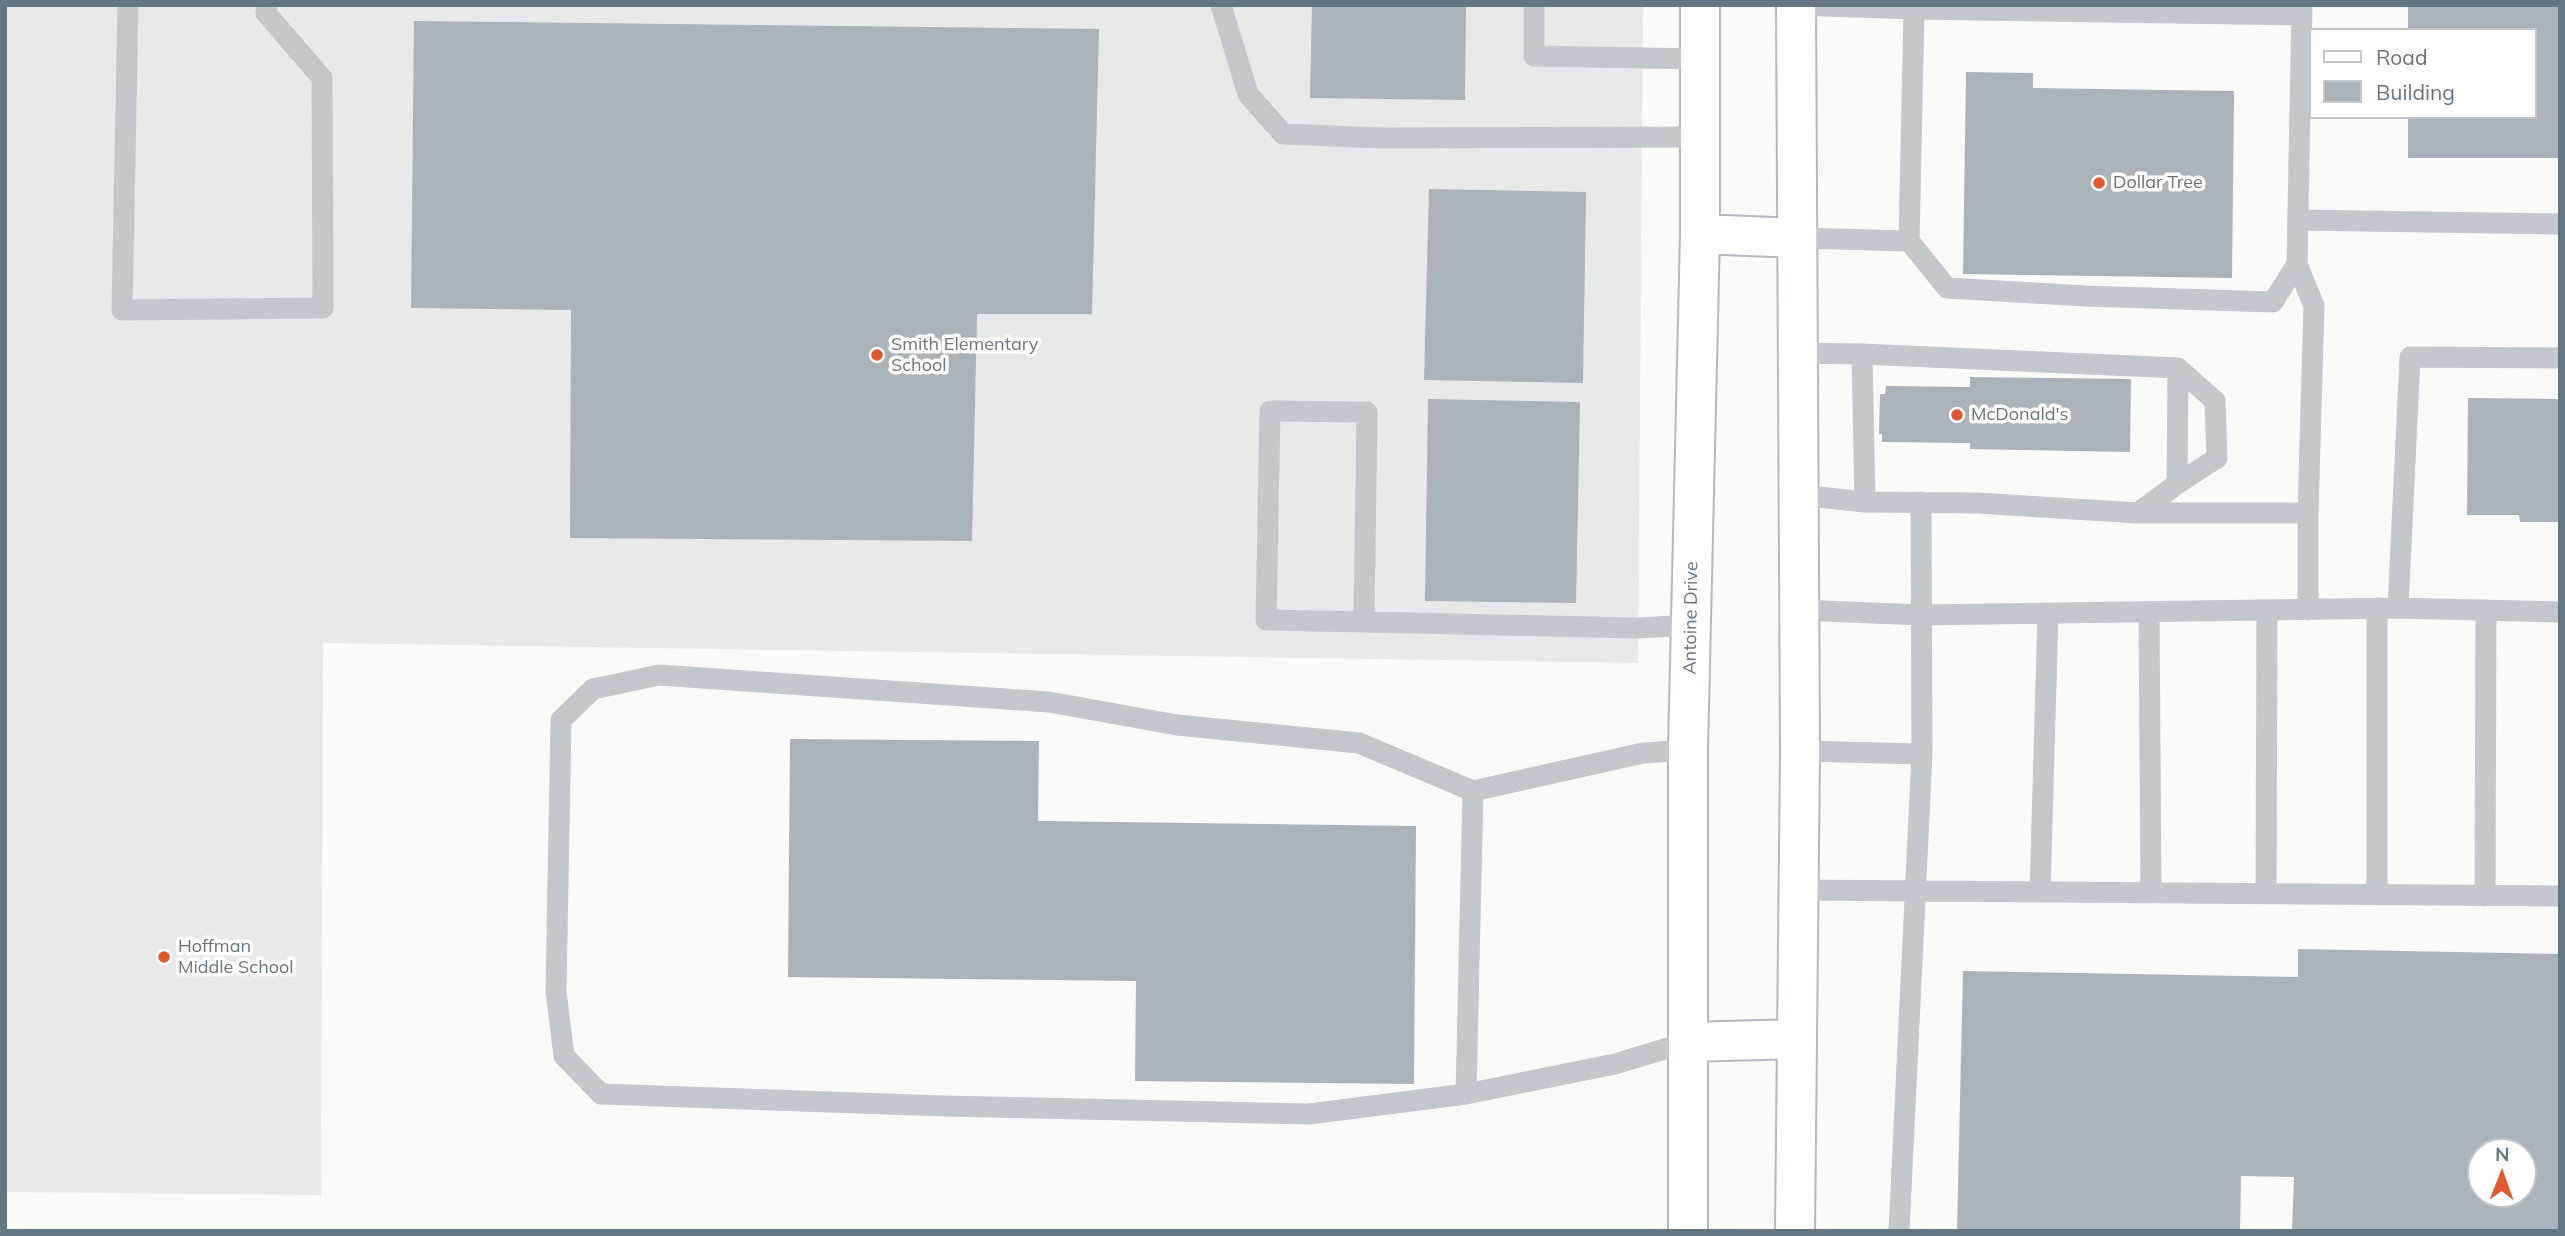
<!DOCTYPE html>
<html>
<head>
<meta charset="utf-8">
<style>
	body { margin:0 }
	#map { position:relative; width:2565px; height:1236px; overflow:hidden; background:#fafaf8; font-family:Mulish,sans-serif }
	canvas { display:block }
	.frame { position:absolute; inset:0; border:7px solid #657683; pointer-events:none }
	.legend { position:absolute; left:2309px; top:28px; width:228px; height:91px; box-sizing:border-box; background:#fff; border:2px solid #c1c8cd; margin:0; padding:9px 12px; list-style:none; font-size:21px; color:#657683 }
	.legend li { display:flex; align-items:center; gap:14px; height:35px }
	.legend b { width:35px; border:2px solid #c1c8cd }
	.north { position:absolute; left:2467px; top:1138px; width:70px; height:70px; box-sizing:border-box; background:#fff; border:2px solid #c1c8cd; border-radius:50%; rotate:1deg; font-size:19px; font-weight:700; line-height:28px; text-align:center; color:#657683 }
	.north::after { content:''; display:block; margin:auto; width:24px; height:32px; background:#e4572e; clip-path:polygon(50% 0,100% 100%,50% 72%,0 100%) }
</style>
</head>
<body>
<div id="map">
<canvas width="2565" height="1236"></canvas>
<div class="frame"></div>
<ul class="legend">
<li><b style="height:9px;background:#fff"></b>Road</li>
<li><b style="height:19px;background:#aab3b9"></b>Building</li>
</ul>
<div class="north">N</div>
</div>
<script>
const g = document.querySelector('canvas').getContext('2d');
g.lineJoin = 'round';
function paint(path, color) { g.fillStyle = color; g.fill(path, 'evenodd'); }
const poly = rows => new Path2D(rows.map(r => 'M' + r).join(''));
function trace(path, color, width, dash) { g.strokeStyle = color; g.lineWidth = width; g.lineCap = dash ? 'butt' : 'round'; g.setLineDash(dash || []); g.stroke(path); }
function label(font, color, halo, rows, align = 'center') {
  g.font = font + ' Mulish,sans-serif'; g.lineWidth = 7; g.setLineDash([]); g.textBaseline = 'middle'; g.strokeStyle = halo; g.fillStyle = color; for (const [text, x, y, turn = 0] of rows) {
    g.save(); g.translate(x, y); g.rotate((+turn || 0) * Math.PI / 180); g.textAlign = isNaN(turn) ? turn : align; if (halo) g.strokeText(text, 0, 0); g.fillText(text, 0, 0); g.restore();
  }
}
paint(poly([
	[5,5,1643,5,1638,663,323,643,321,1195,5,1192]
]), '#e8e9e9');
paint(poly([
	[1312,5,1466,5,1465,100,1310,98],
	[2560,5,2560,158,2408,158,2408,117,2535,117,2535,30,2408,30,2408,6],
	[414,21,1099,29,1092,314,977,314,972,541,570,538,571,310,411,308],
	[1966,72,2033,73,2033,88,2234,91,2232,278,1963,274],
	[1429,189,1586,192,1583,383,1424,380],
	[1970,377,2131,379,2130,452,1970,449,1970,443,1882,442,1882,434,1879,434,1880,394,1885,394,1886,386,1970,387],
	[2468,398,2560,399,2560,522,2520,522,2519,515,2467,515],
	[1428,399,1580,402,1576,603,1425,601],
	[790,739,1039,741,1038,821,1416,826,1414,1084,1135,1081,1136,981,788,977],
	[2298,949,2560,954,2560,1231,2292,1231,2294,1177,2241,1176,2240,1231,1957,1231,1963,971,2298,977],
	[2481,1152,2523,1152,2523,1194,2481,1194]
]), '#aab3b9');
const secondary = poly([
	[1700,234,1797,238],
	[1688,1042,1797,1039],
	[1688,1231,1688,750,1700,234,1700,5],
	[1795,1231,1800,751,1796,5]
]);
trace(secondary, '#b3babf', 42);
trace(poly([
	[128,5,122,310,323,308,322,78,266,13,267,5],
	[1221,5,1248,94,1283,134,1383,138,1700,137],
	[1534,5,1534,56,1700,59],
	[1796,5,1914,9,1914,5],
	[2302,5,2297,264,2314,306,2308,513],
	[2298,220,2557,224],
	[1797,238,1909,241,1914,9,2302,15],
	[1909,241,1947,288,2086,296,2273,302,2297,264],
	[1798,353,1862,354,2178,368,2177,484,2138,513],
	[1862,354,1865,502],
	[2177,484,2217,458,2215,401,2178,368],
	[1799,495,1865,502,1977,503,2138,513,2308,513,2308,610],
	[1921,502,1922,754],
	[2398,608,2410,357,2560,358],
	[1799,610,1921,615,2398,608,2560,612],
	[2149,612,2151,893],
	[1364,622,1367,412,1270,411,1266,620,1364,622,1638,628,1691,625],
	[1688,750,1643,753,1473,791,1359,743,1177,725,1049,702,659,675,593,689,561,720,556,991,564,1056,601,1094,944,1106,1309,1114,1466,1094,1615,1064,1688,1042],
	[1800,751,1922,754,1899,1231],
	[1798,890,2560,896],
	[2040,892,2048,613],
	[2266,894,2267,610],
	[2377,895,2377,608],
	[2485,896,2486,610],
	[1466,1094,1473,791]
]), '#c3c8cc', 21);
trace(secondary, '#fff', 38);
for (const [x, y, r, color] of [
	[2099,183,7,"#e4572e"],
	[877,355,7,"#e4572e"],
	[1957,415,7,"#e4572e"],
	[164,957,7,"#e4572e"]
]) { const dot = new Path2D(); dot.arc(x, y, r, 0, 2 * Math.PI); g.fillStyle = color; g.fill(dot); trace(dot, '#fff', 2.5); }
label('18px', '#657683', '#fff', [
	["Dollar Tree",2113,183],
	["Smith Elementary",891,345],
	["School",891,366],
	["McDonald's",1971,415],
	["Hoffman",178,947],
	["Middle School",178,968]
], 'left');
label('18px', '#657683', '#fff', [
	["Antoine Drive",1691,618,-89]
]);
</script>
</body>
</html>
